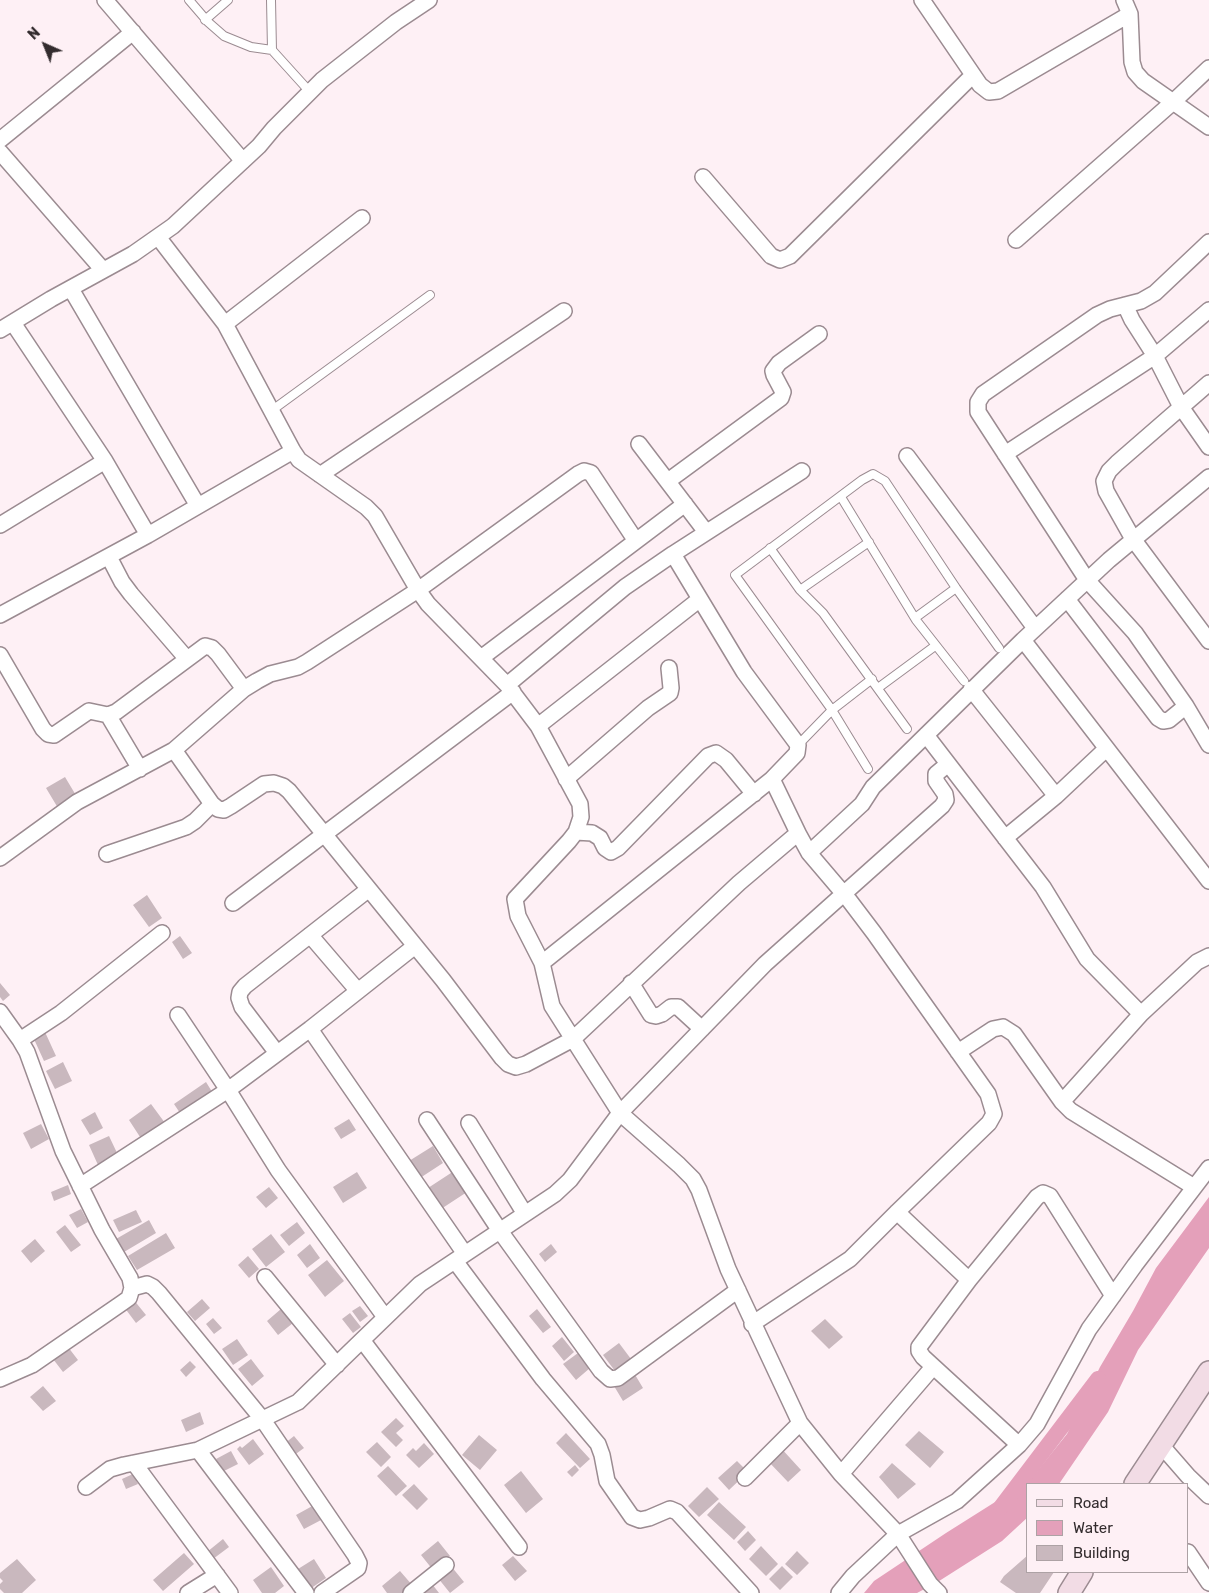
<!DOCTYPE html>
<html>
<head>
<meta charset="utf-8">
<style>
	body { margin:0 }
	#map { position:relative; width:1209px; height:1593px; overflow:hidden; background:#fef0f5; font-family:Rubik,sans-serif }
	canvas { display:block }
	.legend { position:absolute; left:1026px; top:1483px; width:162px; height:90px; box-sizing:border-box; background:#fef0f5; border:1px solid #ada2a5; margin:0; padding:6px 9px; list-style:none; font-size:15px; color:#332c2e }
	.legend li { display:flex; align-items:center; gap:10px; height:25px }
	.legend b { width:25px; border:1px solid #ada2a5 }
	.north { position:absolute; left:20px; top:20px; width:50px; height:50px; -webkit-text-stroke:4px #fef0f5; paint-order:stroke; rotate:316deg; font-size:14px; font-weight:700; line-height:20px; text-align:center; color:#332c2e }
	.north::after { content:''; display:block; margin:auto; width:18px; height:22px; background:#332c2e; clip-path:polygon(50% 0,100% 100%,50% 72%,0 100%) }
</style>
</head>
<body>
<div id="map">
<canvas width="1209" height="1593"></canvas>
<ul class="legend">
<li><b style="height:6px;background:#f2dce5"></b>Road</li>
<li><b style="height:14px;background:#e4a0ba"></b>Water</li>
<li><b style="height:14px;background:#c9b8be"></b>Building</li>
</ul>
<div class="north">N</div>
</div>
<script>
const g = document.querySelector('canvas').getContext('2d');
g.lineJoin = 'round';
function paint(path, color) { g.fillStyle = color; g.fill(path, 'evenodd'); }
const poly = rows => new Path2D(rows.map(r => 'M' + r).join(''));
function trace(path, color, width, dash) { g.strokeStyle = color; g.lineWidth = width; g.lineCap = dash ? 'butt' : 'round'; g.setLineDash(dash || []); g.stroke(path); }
paint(poly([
	[1209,1197,1209,1248,1138,1350,1108,1412,1059,1484,1028,1484,1028,1517,1002,1541,936,1583,917,1593,864,1593,874,1581,946,1533,1030,1480,1067,1434,1100,1367,1133,1311,1156,1268]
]), '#e4a0ba');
trace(poly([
	[1001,1507,1098,1379]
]), '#e4a0ba', 16);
paint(poly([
	[65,777,77,797,58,808,46,788],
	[147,895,162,918,149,927,133,905],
	[180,936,192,953,183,959,172,942],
	[0,983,10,995,3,1001,0,997],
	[45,1032,56,1056,44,1061,33,1037],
	[63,1062,72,1081,55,1089,46,1071],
	[206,1082,214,1095,182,1116,174,1104],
	[151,1104,165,1123,142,1140,129,1120],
	[95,1112,103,1128,90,1135,81,1120],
	[349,1119,356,1130,341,1139,334,1128],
	[41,1124,49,1139,31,1149,23,1133],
	[109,1136,118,1155,98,1165,89,1145],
	[433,1146,443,1163,420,1178,409,1161],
	[454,1171,467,1192,441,1209,428,1188],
	[357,1172,367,1188,343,1203,333,1187],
	[68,1185,71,1194,54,1201,51,1192],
	[269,1187,278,1198,266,1208,256,1197],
	[81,1209,88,1222,77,1228,69,1215],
	[136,1210,142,1222,119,1232,113,1220],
	[149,1220,156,1233,124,1252,116,1239],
	[297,1222,305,1233,289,1246,280,1235],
	[65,1225,81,1245,71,1252,56,1232],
	[166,1233,175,1248,137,1270,128,1256],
	[271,1234,285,1252,266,1267,252,1249],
	[35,1239,45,1251,31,1263,21,1251],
	[310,1244,320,1258,307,1268,297,1255],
	[551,1244,557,1252,545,1262,539,1254],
	[248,1256,259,1269,249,1278,238,1265],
	[327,1260,344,1281,325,1297,308,1275],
	[133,1299,146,1315,136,1323,124,1307],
	[202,1299,210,1308,195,1321,187,1312],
	[360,1306,368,1316,360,1322,352,1311],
	[281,1309,293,1323,278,1335,267,1321],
	[537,1309,551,1327,543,1333,529,1316],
	[350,1313,361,1327,353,1333,342,1319],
	[213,1318,222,1328,214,1334,206,1324],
	[825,1319,843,1337,829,1349,811,1331],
	[562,1337,574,1352,564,1361,552,1346],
	[237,1339,248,1355,233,1365,222,1349],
	[619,1343,631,1359,615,1371,603,1355],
	[68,1347,78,1360,63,1372,53,1359],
	[578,1353,590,1368,576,1380,563,1364],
	[251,1359,264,1376,252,1386,238,1369],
	[190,1361,196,1367,186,1377,180,1370],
	[634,1373,643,1388,623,1401,614,1386],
	[43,1386,56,1401,43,1411,30,1397],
	[200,1412,204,1424,186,1432,181,1420],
	[396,1418,404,1426,396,1433,403,1440,396,1447,381,1432],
	[919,1431,944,1452,930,1468,905,1445],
	[566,1433,590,1459,580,1468,556,1443],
	[479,1435,497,1450,480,1470,462,1455],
	[294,1436,304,1448,293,1456,284,1444],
	[253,1439,264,1454,249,1465,237,1449,240,1446,242,1448],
	[377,1442,391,1457,381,1467,366,1452],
	[424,1443,434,1454,419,1468,406,1455,413,1448,416,1451],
	[780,1447,801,1470,788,1482,767,1460],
	[231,1451,238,1464,222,1472,216,1459],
	[737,1461,748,1472,729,1490,718,1478],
	[892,1463,916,1484,898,1499,879,1477],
	[575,1465,579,1470,572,1477,567,1472],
	[388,1466,407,1486,396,1496,377,1476],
	[521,1471,543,1499,526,1513,504,1485],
	[133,1474,138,1484,126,1489,122,1479],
	[414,1484,428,1499,417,1510,402,1495],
	[707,1487,719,1499,699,1517,688,1506],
	[719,1502,746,1527,734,1540,707,1515],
	[316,1504,323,1519,304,1529,296,1515],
	[748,1531,756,1540,745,1551,737,1542],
	[223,1539,229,1547,213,1559,207,1552],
	[438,1541,450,1556,433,1570,421,1555],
	[761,1546,778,1564,766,1576,749,1559],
	[797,1551,809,1563,797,1575,785,1564],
	[184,1553,194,1564,163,1591,153,1580],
	[1028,1555,1028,1572,1054,1572,1040,1593,1016,1593,1000,1582,1004,1576],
	[513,1556,527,1571,515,1581,502,1565],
	[17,1559,36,1580,22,1593,4,1593,0,1589,0,1584,3,1581,0,1578,0,1573],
	[314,1559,326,1578,310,1589,298,1569],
	[451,1566,464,1582,450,1593,438,1578],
	[782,1566,793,1577,780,1590,769,1579],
	[271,1567,284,1586,275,1593,262,1593,253,1580],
	[400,1571,413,1586,404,1593,387,1593,382,1586],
	[432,1584,439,1593,420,1593]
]), '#c9b8be');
const service = poly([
	[189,0,208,22,224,36,251,47,272,50,310,92],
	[271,0,272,50],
	[205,20,228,0],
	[271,411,430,295],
	[841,497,916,620,964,681],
	[770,548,800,590,823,613,907,729],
	[800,590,869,542],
	[915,618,956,588],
	[872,679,832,710,735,575,862,480,873,474,885,481,956,588,999,648],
	[878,688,935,646],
	[798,745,832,710,868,769]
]);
const minor = poly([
	[105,0,243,161],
	[922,0,980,85,989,92,998,91,1130,14],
	[1124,0,1130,14,1132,62,1135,72,1143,81,1209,127],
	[0,140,133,32],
	[0,152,103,270],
	[703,177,771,256,780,260,790,256,973,75],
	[158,237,225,324,293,451,299,460,366,507,375,516,418,590,428,604,507,685,538,726,580,804,581,817,576,832,569,841,515,899,518,916,542,963,552,1006,620,1113,679,1165,693,1179,699,1190,728,1269,800,1423,841,1474,898,1534,957,1501,1019,1445,1037,1424,1089,1329,1135,1265,1209,1168],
	[1016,240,1173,102,1209,68],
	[1209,242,1155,293,1141,301,1110,309,1097,315,983,394,978,402,978,412,1087,580,1135,633,1186,706,1209,745],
	[71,289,198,506],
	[1125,305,1132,320,1155,356,1181,407,1209,447],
	[13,323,105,461,148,535],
	[225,324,362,218],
	[0,330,51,299,133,254,173,226,259,146,274,128,322,80,396,22,429,0],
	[1209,383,1117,463,1109,471,1104,481,1106,491,1133,539,1209,641],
	[639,444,706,532],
	[1005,454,1155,356,1209,310],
	[907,456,1035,628],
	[320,475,564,311],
	[668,481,781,398,783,392,774,375,773,371,779,363,819,334],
	[0,525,105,461],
	[673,554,802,471],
	[109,557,122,582,131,594,187,659],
	[1067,599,1158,718,1163,721,1169,720,1186,706],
	[0,615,148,535,293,451],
	[1023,640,1209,881],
	[0,655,43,729,48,734,54,735,89,711,108,715,116,712,205,646,212,648,218,654,244,689],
	[481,658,685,504],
	[971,689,1056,796],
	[108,715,140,769],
	[538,726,700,599],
	[926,735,1043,887,1087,959,1141,1014],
	[174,750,212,804,218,809,224,810,231,806,264,784,274,783,283,786,289,791,443,980,502,1058,508,1064,516,1067,526,1064,573,1039,739,883,798,833,772,779,797,753,798,745,744,672,673,554,625,587,507,685],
	[566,779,648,708,670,693,671,688,669,668],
	[576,832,592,833,600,838,605,848,611,852,618,848,708,756,716,753,726,760,754,794],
	[1005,838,1056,796,1106,749],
	[809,853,862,804,873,787,1023,640,1109,560,1209,477],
	[107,854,186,827,195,821,212,804],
	[0,858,77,802,174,750,244,689,257,681,270,674,298,667,307,662,418,590,578,474,584,471,591,473,636,541],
	[233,903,513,692],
	[310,935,358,991],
	[542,963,772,779],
	[631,983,651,1015,656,1016,662,1014,671,1007,678,1007,702,1029],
	[0,1012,20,1040,27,1052,63,1151,102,1230,130,1278,132,1288,129,1298,122,1303,32,1365,0,1379],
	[178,1015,228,1090,278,1170,385,1317],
	[310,1029,465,1254],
	[20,1040,61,1013,162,933],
	[958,1052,993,1029,1003,1027,1014,1034,1062,1102,1071,1111,1194,1187],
	[277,1053,242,1007,239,998,240,992,245,986,369,889],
	[1062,1102,1141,1014,1197,962,1209,956],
	[427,1120,500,1231,601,1371,610,1379,618,1378,738,1290],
	[469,1123,525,1214],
	[80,1186,228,1090,310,1029,415,946],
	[897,1212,969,1280],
	[455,1261,543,1379,598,1444,602,1455,607,1481,632,1517,640,1520,649,1518,670,1509,677,1512,751,1593],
	[265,1277,337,1365],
	[132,1288,147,1284,153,1287,159,1293,263,1420,355,1555,359,1563,358,1568,322,1593],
	[752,1324,850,1259,897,1212,989,1123,994,1114,988,1094,874,933,849,900,809,853,798,833],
	[362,1340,519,1547],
	[1019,1445,923,1357,919,1351,919,1347,969,1280,1037,1197,1043,1193,1050,1196,1113,1296],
	[1161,1445,1188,1476,1209,1496],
	[198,1450,306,1593],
	[134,1463,230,1593],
	[841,1474,933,1367],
	[745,1478,800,1423],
	[86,1487,110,1469,124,1465,198,1450,298,1402,420,1284,555,1194,570,1180,620,1113,765,964,942,806,946,800,945,794,936,781,936,774,948,764],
	[1188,1552,1209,1583],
	[188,1593,217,1575],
	[411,1593,446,1565],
	[839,1593,853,1576,898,1534,930,1584,939,1593]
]);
const secondary = poly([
	[1135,1484,1209,1372],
	[1069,1593,1082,1572]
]);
trace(service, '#9b8b91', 10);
trace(minor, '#9b8b91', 18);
trace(secondary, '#9b8b91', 24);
trace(service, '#fff', 8);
trace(minor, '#fff', 15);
trace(secondary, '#f2dce5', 21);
</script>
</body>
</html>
